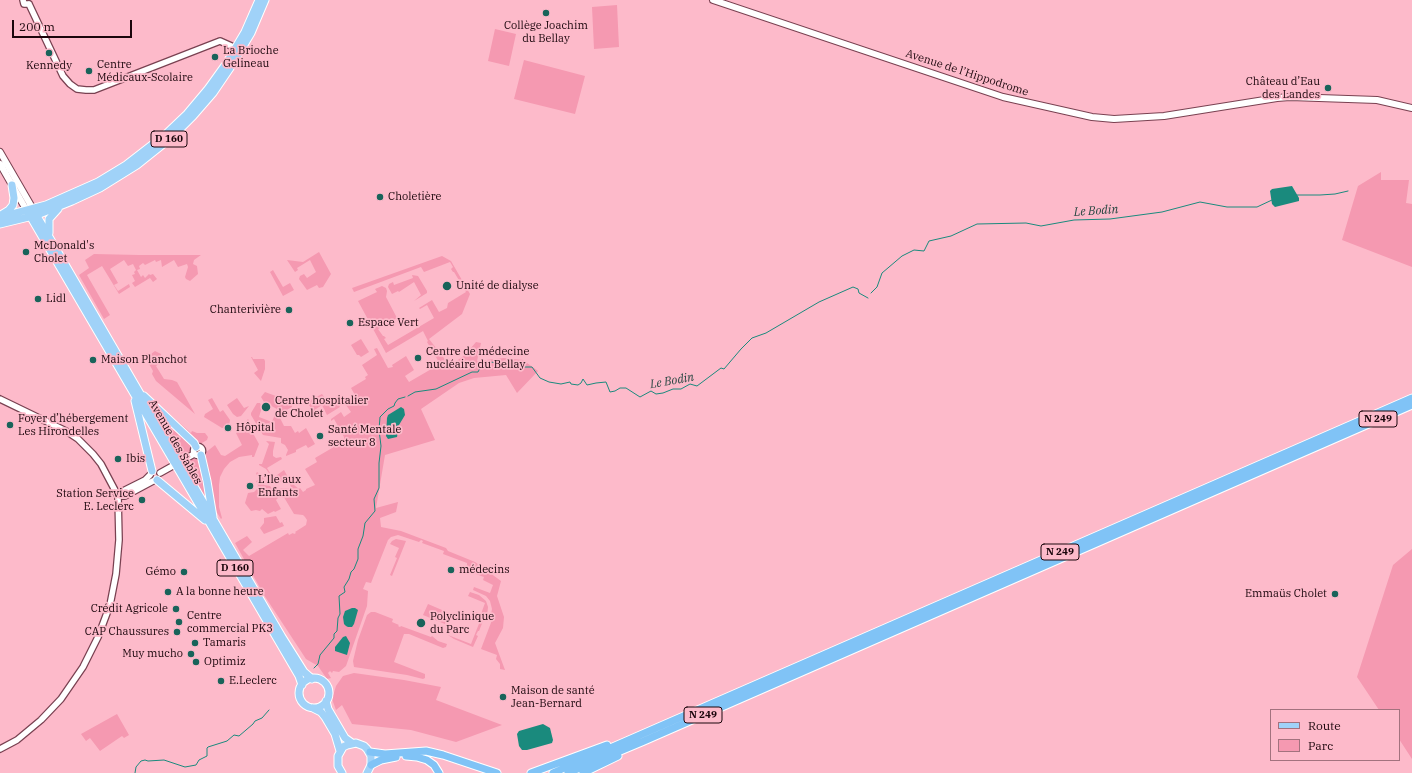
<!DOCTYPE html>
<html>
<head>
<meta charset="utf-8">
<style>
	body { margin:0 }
	#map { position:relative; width:1412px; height:773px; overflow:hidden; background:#fdbaca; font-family:"IBM Plex Serif",serif }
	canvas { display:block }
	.legend { position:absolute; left:1270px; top:709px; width:130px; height:52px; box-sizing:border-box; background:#fdbaca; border:1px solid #a3727e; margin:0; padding:5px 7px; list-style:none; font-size:12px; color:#1b060c }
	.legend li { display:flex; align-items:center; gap:8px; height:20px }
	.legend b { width:20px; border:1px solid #a3727e }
	.scale { position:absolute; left:12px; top:20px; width:120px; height:18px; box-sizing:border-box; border:2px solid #1b060c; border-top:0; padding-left:5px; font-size:12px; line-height:14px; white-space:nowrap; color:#1b060c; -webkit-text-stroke:3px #fdbaca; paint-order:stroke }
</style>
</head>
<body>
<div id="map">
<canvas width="1412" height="773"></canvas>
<ul class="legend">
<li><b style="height:5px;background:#a0d2f8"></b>Route</li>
<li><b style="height:11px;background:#f599b1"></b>Parc</li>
</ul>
<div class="scale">200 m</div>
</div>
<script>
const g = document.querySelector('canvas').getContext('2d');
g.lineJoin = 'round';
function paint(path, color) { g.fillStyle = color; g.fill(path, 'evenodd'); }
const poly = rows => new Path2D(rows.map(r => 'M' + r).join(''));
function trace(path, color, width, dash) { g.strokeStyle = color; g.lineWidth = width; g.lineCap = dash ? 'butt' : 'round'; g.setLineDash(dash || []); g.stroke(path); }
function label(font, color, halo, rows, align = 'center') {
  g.font = font + ' "IBM Plex Serif",serif'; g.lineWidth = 3.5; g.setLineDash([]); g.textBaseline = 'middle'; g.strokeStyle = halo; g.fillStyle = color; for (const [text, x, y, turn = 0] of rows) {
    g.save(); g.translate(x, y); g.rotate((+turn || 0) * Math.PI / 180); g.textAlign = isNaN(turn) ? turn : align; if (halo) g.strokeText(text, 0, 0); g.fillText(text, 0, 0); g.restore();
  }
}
paint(poly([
	[617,5,619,47,594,49,592,7],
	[495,29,516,34,509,66,488,61],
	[524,60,585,76,575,114,514,99],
	[1381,172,1381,180,1409,180,1406,203,1412,204,1412,267,1342,240,1358,186],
	[319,252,331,274,323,287,319,288,317,285,307,290,299,279,300,276,304,274,307,278,316,272,310,260,297,268,298,270,295,272,287,260,303,262],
	[94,254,139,255,201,255,194,260,193,264,197,266,198,274,190,281,186,279,185,277,188,267,187,264,178,267,174,260,162,267,161,260,156,262,155,260,145,265,143,263,139,266,140,269,137,270,141,277,143,275,145,278,149,274,150,275,153,274,157,279,153,282,150,278,135,287,132,283,135,281,132,275,135,274,134,272,136,270,133,264,128,266,124,260,110,269,118,283,114,285,118,291,129,284,130,287,119,294,102,266,87,275,110,315,104,319,79,275,89,268,85,260],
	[442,256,451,261,470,294,462,314,429,339,447,362,455,362,465,355,476,342,481,343,477,361,504,358,523,360,538,371,517,393,506,375,474,378,459,383,421,409,435,440,385,455,376,508,398,502,396,512,380,518,381,527,401,531,446,548,448,551,475,562,501,581,497,596,504,617,503,628,495,643,505,670,500,669,500,664,496,659,497,655,481,649,492,620,490,619,492,609,490,601,486,596,473,590,474,587,490,593,493,585,483,580,484,577,473,573,475,569,467,566,467,563,443,554,444,551,422,543,423,541,421,540,419,542,398,535,391,537,388,540,371,583,366,582,363,589,368,591,367,606,346,666,339,672,333,671,332,673,330,671,328,673,331,678,327,679,318,666,306,659,264,595,235,543,247,536,252,542,243,550,249,556,288,533,289,535,293,533,294,534,296,533,295,532,306,525,307,520,305,517,303,515,294,514,279,489,286,488,288,489,291,487,289,482,291,480,294,485,299,489,300,488,303,492,306,490,306,489,315,485,305,469,317,462,315,458,344,441,344,437,334,419,331,421,331,419,341,412,344,417,351,412,346,405,355,400,353,397,355,395,351,388,366,379,365,377,368,375,362,365,377,355,374,349,377,348,388,368,393,367,392,365,406,356,414,370,405,376,409,382,440,364,427,342,428,341,423,331,386,353,358,301,377,292,375,289,382,286,386,288,387,291,386,297,397,318,378,329,383,336,384,336,386,338,384,339,388,345,434,318,427,305,420,309,419,308,432,300,439,312,447,308,448,303,466,292,454,272,453,272,451,269,453,267,450,262,424,272,421,267,354,292,352,288],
	[273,270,283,287,290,283,294,290,283,296,270,272],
	[412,275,418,276,427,291,427,293,414,301,421,295,414,282,399,292,398,291,392,294,388,287,389,284,393,282,394,285,413,278],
	[361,339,369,352,361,357,359,355,357,355,351,345],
	[155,351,161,354,160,363,156,366,164,379,172,380,177,382,195,414,156,381,152,374,153,371,144,355,147,353,151,354],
	[251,357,252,357,253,359,264,359,265,361,265,369,261,381,254,373,258,370],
	[265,392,292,402,292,407,281,413,280,418,284,426,291,426,295,433,298,431,299,433,306,428,315,444,308,448,306,445,296,450,296,452,286,456,286,455,288,450,285,445,281,443,281,438,263,435,251,415,251,413,257,403,260,403,262,407,259,417,272,422,277,409,264,402,261,397],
	[322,394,327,401,335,397,340,407,327,415,322,405,313,411,307,402],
	[148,395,191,433,192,431,197,433,205,433,208,437,207,440,200,444,196,442],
	[212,398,220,412,223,410,230,420,229,426,227,427,222,428,204,417,205,414,213,409,208,400],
	[237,398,244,408,249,406,241,416,237,417,233,414,227,405],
	[150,404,188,442,191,446,190,452,180,459],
	[248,419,252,426,250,428,259,444,254,457,252,457,252,455,239,457,230,462,224,469,220,477,219,485,219,507,222,518,221,519,216,511,214,506,205,453,215,445,221,455,225,456,242,445,236,433],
	[266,441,275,442,273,451,273,456,276,458,281,457,282,459,267,468,273,478,284,470,289,479,288,480,280,482,275,482,266,469,259,465,259,464,262,464,269,444],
	[192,459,200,459,210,507,183,463],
	[257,472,263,477,265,480,263,482,264,485,270,486,278,498,276,500,281,509,275,512,274,511,268,514,262,509,260,511,256,510,251,511,245,503,248,493,254,492,257,489,258,485,256,481,262,479,256,474],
	[276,516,280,523,282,522,284,526,264,534,260,528,264,523,264,518],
	[396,539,406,541,392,576,390,575,397,558,395,557,399,548,390,544,392,541],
	[1412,549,1412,759,1399,739,1399,710,1379,710,1357,677,1393,565],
	[470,592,479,595,486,601,488,607,487,616,485,616,479,631,478,631,476,635,478,636,473,647,454,639,448,635,471,644,482,616,475,613,476,612,481,614,485,603,468,596],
	[428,604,449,613,445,624,423,615],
	[371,612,375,612,393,619,392,622,399,625,398,626,400,627,401,626,431,637,432,636,438,641,447,644,446,647,443,648,409,634,404,634,394,662,425,674,425,678,423,679,407,675,354,667,353,661,358,640,367,615],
	[354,673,404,680,441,687,436,700,502,725,456,742,411,730,352,724,342,705,336,710,332,699,336,686,343,676],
	[117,714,129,735,124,738,122,736,100,751,90,738,86,741,81,734]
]), '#f599b1');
paint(poly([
	[1292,186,1299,198,1299,201,1275,207,1272,204,1270,191,1272,189],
	[401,407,404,409,405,415,399,425,397,437,388,439,386,436,387,418,388,415],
	[352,608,355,608,358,610,354,624,352,627,348,627,346,626,344,624,343,617,345,611],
	[346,636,350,643,347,655,335,651,335,647,343,637],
	[543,724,550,728,553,740,552,743,527,750,522,750,519,746,517,734,519,731]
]), '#1a8a7d');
trace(poly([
	[1297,195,1320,195,1335,194,1348,191],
	[871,293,877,287,882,273,902,256,914,250,924,251,929,241,951,236,977,224,1026,223,1041,226,1074,220,1110,219,1162,212,1200,202,1227,207,1257,207,1272,200],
	[408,396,415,392,436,389,472,372,478,372,481,366,488,362,507,363,508,367,532,367,540,378,549,382,561,384,570,382,571,384,578,385,581,383,583,379,587,385,596,383,606,382,610,392,615,391,620,388,626,388,640,397,651,391,656,394,663,393,673,389,681,389,690,384,697,386,721,368,724,369,741,349,752,338,766,333,819,302,853,287,858,289,859,293,868,298],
	[314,668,318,664,320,655,334,638,334,634,337,631,338,618,340,614,339,596,345,592,344,587,349,579,351,572,354,569,358,559,358,549,363,536,365,523,375,511,374,499,379,488,379,463,381,446,379,430,380,417,388,409,394,406,395,403,398,399,405,397],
	[135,773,136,767,141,761,145,760,148,761,164,760,185,767,196,765,199,760,207,756,207,748,208,747,227,741,234,735,239,736,253,724,255,721,262,718,269,710]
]), '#1a8a7d', 1);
const tertiary = poly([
	[23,0,24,4,29,4],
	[29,4,63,76,70,84,77,89,86,90,94,90,220,41,238,49],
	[0,399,66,431,78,439,93,454,101,464,118,496,119,540,116,574,110,605,98,637,83,667,61,699,41,720,17,740,0,749],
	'193.5 451a4.5 4.5 0 1 1 9 0a4.5 4.5 0 1 1-9 0Z',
	[160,473,194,454],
	[118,496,125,496,153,481],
	[118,496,123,491,145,480,150,475]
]);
const secondary = poly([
	[713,0,1003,97,1092,117,1114,119,1164,116,1277,98,1290,97,1377,100,1412,108],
	[0,152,33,209],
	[0,164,27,211]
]);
const primary = poly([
	[34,211,178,459],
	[29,214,174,462],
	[1,215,9,210,13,205,14,198,12,185],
	[0,217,46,205,98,182,126,165,166,134,187,114,208,89,226,64,245,32,259,0],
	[0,224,37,215,72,201,100,188,137,165,172,137,193,116,213,93,230,68,251,33,265,0],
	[49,233,49,219,58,209],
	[144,396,194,443,196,447],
	[135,401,152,471],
	[201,455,207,481,213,517],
	[181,464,282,637,304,672,312,679],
	[177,467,299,676,302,685],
	[157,480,205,520],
	'299 693a15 15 0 1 1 30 0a15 15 0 1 1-30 0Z',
	[326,701,328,709,345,738,352,743],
	[313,708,321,712,325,717,335,734,340,751],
	[342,773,338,766,338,756,343,747,347,745,356,743,364,746,367,749,371,756,371,765,367,773]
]);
const trunk = poly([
	[370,752,385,754,426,751,443,755,497,773],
	[406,756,417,757,427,760,434,765,439,773],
	[371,765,381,760,396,757],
	[531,773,607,745],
	[553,773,1412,398],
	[568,773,644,741,1412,405],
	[583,773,618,756]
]);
trace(tertiary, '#794151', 8);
trace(secondary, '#794151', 8);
trace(primary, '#fff', 9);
trace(trunk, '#fff', 9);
trace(tertiary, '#fff', 5.5);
trace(secondary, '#fff', 6);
trace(primary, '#a0d2f8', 7);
trace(trunk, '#80c3f6', 7);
const primaryBridge = poly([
	[178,459,181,464],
	[174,462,177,467]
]);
trace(primaryBridge, '#fff', 9, []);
trace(primaryBridge, '#a0d2f8', 7);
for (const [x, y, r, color] of [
	[546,13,4,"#19635a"],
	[49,53,4,"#19635a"],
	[215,57,4,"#19635a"],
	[89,71,4,"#19635a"],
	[1328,88,4,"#19635a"],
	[380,197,4,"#19635a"],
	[26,252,4,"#19635a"],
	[447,286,5,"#19635a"],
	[38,299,4,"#19635a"],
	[289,310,4,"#19635a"],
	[350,323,4,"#19635a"],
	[418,358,4,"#19635a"],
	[93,360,4,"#19635a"],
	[266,407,5,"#19635a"],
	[10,425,4,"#19635a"],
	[228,428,4,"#19635a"],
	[320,436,4,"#19635a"],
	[118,459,4,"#19635a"],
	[250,486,4,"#19635a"],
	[142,500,4,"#19635a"],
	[451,570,4,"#19635a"],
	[184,572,4,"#19635a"],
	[168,592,4,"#19635a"],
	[1335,594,4,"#19635a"],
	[176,609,4,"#19635a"],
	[179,622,4,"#19635a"],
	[421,623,5,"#19635a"],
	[177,632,4,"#19635a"],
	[195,643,4,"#19635a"],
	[191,654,4,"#19635a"],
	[196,662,4,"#19635a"],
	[221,681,4,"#19635a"],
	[503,697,4,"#19635a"]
]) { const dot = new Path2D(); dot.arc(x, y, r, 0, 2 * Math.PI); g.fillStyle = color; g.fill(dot); trace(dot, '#fdbaca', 1.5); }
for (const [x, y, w] of [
	[169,139,36],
	[1378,419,38],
	[1060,552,38],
	[235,568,36],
	[703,715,38]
]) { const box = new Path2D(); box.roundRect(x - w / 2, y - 8, w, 16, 3); g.fillStyle = '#fdbaca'; g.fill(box); trace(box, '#1b060c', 1); }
label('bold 10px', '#1b060c', null, [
	["D 160",169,139],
	["N 249",1378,419],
	["N 249",1060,552],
	["D 160",235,568],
	["N 249",703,715]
]);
label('11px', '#1b060c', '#fdbaca', [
	["Collège Joachim",546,26,"center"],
	["du Bellay",546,39,"center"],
	["La Brioche",223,51],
	["Gelineau",223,64],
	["Centre",97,65],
	["Médicaux-Scolaire",97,78],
	["Kennedy",49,66,"center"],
	["Château d’Eau",1320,82,"right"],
	["des Landes",1320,95,"right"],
	["Choletière",388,197],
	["McDonald's",34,246],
	["Cholet",34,259],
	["Unité de dialyse",456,286],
	["Lidl",46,299],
	["Chanterivière",281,310,"right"],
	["Espace Vert",358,323],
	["Centre de médecine",426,352],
	["nucléaire du Bellay",426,365],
	["Maison Planchot",101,360],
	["Centre hospitalier",275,401],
	["de Cholet",275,414],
	["Foyer d’hébergement",18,419],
	["Les Hirondelles",18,432],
	["Hôpital",236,428],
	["Santé Mentale",328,430],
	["secteur 8",328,443],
	["Ibis",126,459],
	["L’Ile aux",258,480],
	["Enfants",258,493],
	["Station Service",134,494,"right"],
	["E. Leclerc",134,507,"right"],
	["médecins",459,570],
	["Gémo",176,572,"right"],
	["A la bonne heure",176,592],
	["Emmaüs Cholet",1327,594,"right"],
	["Crédit Agricole",168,609,"right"],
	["Centre",187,616],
	["commercial PK3",187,629],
	["Polyclinique",430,617],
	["du Parc",430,630],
	["CAP Chaussures",169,632,"right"],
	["Tamaris",203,643],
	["Muy mucho",183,654,"right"],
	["Optimiz",204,662],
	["E.Leclerc",229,681],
	["Maison de santé",511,691],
	["Jean-Bernard",511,704]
], 'left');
label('11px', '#1b060c', '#fdbaca', [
	["Avenue de l’Hippodrome",967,73,18],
	["Avenue des Sables",175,442,60]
]);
label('italic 12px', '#264540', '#fdbaca', [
	["Le Bodin",1096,211,-4],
	["Le Bodin",672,381,-10]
]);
</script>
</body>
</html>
